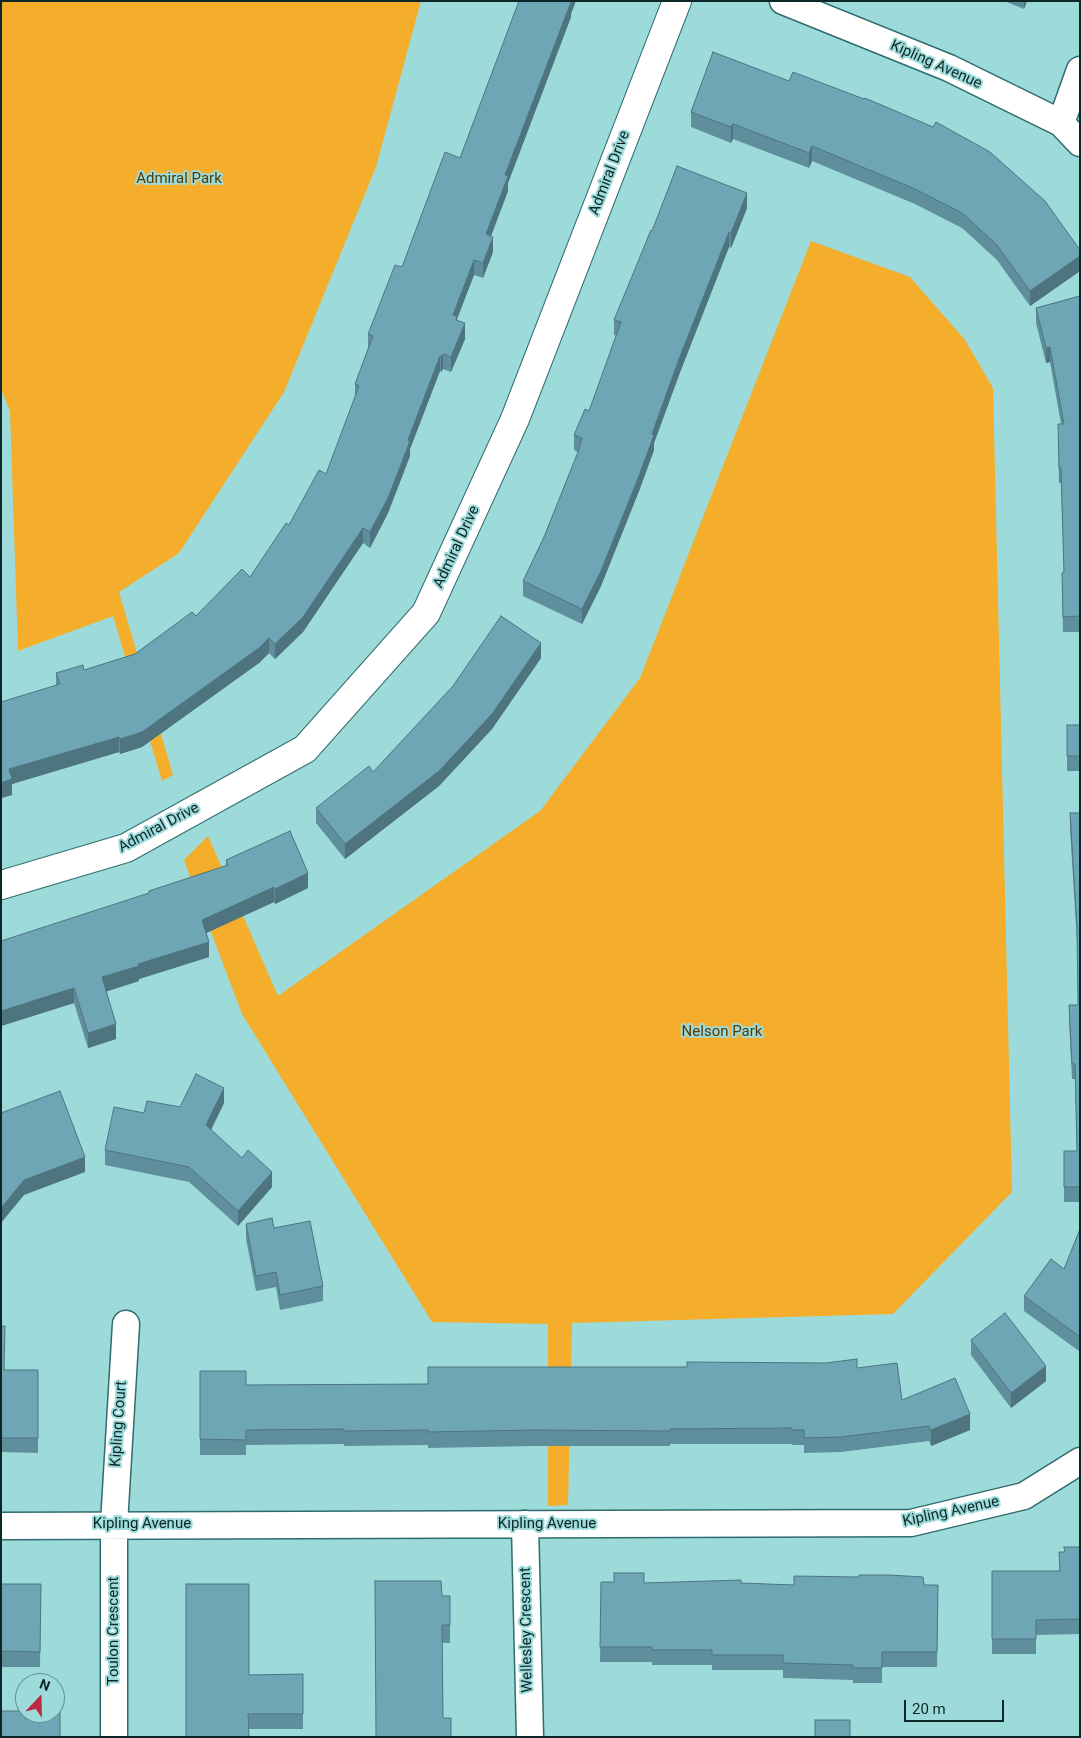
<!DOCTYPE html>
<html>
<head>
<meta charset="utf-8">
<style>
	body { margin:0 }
	#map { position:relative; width:1081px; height:1738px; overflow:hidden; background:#9ddada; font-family:Roboto,sans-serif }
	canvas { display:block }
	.frame { position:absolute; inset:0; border:2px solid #0d2627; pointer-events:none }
	.north { position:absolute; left:15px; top:1673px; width:50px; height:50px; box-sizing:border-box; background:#9ddada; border:1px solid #639292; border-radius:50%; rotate:21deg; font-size:14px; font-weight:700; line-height:20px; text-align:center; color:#0d2627 }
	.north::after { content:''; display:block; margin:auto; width:18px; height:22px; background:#bb2a43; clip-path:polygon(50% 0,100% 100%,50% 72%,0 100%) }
	.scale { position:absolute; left:904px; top:1700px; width:100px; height:22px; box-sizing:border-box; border:2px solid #0d2627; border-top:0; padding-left:6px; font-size:15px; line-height:18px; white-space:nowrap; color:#0d2627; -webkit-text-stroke:4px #9ddada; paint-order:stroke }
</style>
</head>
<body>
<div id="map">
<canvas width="1081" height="1738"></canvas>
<div class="frame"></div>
<div class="north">N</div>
<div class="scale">20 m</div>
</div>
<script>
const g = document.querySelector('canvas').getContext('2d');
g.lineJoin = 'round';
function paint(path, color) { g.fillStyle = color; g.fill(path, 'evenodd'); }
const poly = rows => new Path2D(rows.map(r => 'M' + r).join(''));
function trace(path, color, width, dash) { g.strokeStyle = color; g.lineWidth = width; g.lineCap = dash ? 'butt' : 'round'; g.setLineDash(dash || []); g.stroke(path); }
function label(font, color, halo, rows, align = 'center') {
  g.font = font + ' Roboto,sans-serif'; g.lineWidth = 4; g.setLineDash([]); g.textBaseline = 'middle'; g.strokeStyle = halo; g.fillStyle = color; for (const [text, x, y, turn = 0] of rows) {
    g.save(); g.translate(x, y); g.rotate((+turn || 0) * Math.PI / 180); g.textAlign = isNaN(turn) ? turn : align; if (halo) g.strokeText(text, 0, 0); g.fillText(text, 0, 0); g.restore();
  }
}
paint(poly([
	[1,1,421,1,376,167,284,392,179,553,119,592,173,775,162,781,113,616,18,651,10,411,1,389],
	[811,241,910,277,965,340,993,388,1012,1192,893,1314,572,1323,568,1505,548,1506,548,1324,432,1322,242,1014,184,860,208,836,278,996,540,811,640,678]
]), '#f4ae2b');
const minor = poly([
	[783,1,949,68,1061,123,1080,143],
	[1061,123,1080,70],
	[525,1524,530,1737],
	[1,1526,911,1523,1024,1496,1080,1461],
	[114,1737,114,1524,126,1324]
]);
const tertiary = poly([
	[1,885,126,848,305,749,426,613,515,419,677,1]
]);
trace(minor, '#306c6d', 29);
trace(tertiary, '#306c6d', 30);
trace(minor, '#fff', 26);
trace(tertiary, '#fff', 28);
paint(poly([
	[1004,1,1027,1,1024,9],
	[571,14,571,17,508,183,508,191,491,236,493,252,483,278,474,275,457,319,465,339,451,372,443,369,441,372,440,371,410,449,410,456,388,513,370,548,363,543,303,632,275,659,269,653,259,663,142,747,120,754,119,752,12,784,12,795,1,798,56,686,56,673,84,670,135,654,196,616,250,577,326,474,355,398,355,384,368,349,368,334,402,267,460,158],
	[713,52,1080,250,1080,271,1030,306,997,260,962,228,915,204,812,161,809,168,733,139,731,143,691,127,691,112],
	[747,208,731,248,729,247,679,375,654,443,654,450,639,491,601,586,582,624,523,596,523,581,544,537,578,452,574,450,574,435,589,411,617,336,614,335,614,320,652,231],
	[1080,296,1080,632,1063,632,1062,573,1064,572,1061,483,1059,483,1058,440,1061,424,1050,362,1046,363,1036,323,1036,308],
	[541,658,492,729,439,786,345,859,316,823,316,808,373,772],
	[1067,725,1080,725,1080,771,1067,771],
	[1070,813,1080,813,1080,1202,1064,1202,1064,1151,1077,1151,1075,1079,1072,1079,1069,1020,1069,1005,1078,1005,1077,942,1070,828],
	[226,860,308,888,275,904,274,902,206,933,209,957,139,979,139,981,106,991,116,1039,88,1048,74,1003,1,1026,149,894,149,891,226,866],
	[224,1103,211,1130,272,1187,238,1226,189,1182,105,1165,105,1150,144,1113,180,1107],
	[246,1224,274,1228,323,1286,323,1301,280,1310,276,1287,256,1291,246,1239],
	[1080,1229,1080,1350,1079,1351,1024,1311,1024,1296,1064,1269],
	[1,1326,4,1370,38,1370,38,1453,1,1452],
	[971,1340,1046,1381,1011,1408,971,1355],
	[857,1368,902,1400,970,1430,931,1446,929,1441,841,1452,804,1453,804,1445,792,1445,792,1444,670,1444,670,1446,534,1446,428,1448,428,1445,344,1446,344,1444,246,1445,246,1455,200,1455,200,1371,246,1385,428,1384],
	[1080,1547,1080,1634,1036,1635,1036,1654,992,1654,992,1571,1059,1571,1064,1552],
	[601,1582,644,1583,741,1583,794,1585,938,1585,937,1667,882,1667,882,1683,853,1683,853,1680,783,1678,783,1670,712,1670,712,1665,652,1665,652,1662,600,1662],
	[1,1584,41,1584,40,1667,1,1667],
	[442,1596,450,1596,450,1643,442,1643,443,1718,376,1737],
	[303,1674,303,1729,249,1729,186,1737,249,1675]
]), '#5f8f9d');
paint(poly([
	[570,1,576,1,571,14,571,17,508,183,508,191,486,249,486,234,505,175],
	[1024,1,1027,1,1024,9],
	[733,124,733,139,731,143,731,127],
	[812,146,812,161,809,168,809,153],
	[747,193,747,208,731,248,731,233],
	[729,232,729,247,679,375,654,443,654,450,639,491,601,586,582,624,582,609,652,434,679,359],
	[493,237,493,252,483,278,483,263],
	[1080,256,1080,271,1030,306,1030,291],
	[474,260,474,275,457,319,457,332,453,315],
	[465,323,465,339,451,372,451,357],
	[1050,347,1050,362,1046,363,1046,348],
	[443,354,443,369,441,372,441,357],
	[440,356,440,371,410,449,410,456,388,513,370,548,370,532,408,440],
	[363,528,363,543,303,632,275,659,275,644],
	[269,638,269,653,259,663,142,747,120,754,120,739],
	[541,643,541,658,492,729,439,786,345,859,345,844],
	[119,737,119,752,12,784,12,795,1,798,1,783,9,769],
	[308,873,308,888,275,904,275,889],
	[274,887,274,902,202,935,202,920],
	[209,942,209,957,139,979,139,981,102,993,102,977,138,964],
	[74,988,74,1003,1,1026,1,1011],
	[116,1024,116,1039,88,1048,88,1033],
	[224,1088,224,1103,206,1140,206,1125],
	[85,1157,85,1172,24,1195,1,1223,1,1208,24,1180],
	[272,1172,272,1187,238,1226,238,1211],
	[1080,1335,1080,1350,1079,1351,1079,1336],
	[1046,1366,1046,1381,1011,1408,1011,1393],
	[970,1414,970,1430,931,1446,931,1430]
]), '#4e747f');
const building = poly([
	[519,1,570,1,571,2,505,175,508,176,486,234,493,237,483,263,474,260,453,315,457,316,456,320,465,323,451,357,443,354,441,357,440,356,408,440,410,441,388,498,370,532,363,528,303,617,275,644,269,638,259,648,142,732,120,739,119,737,9,769,12,779,1,783,1,702,60,684,56,673,83,665,84,670,135,654,192,612,196,616,242,569,250,577,286,523,289,525,319,470,326,474,359,386,355,384,373,336,368,334,395,265,402,267,445,152,460,158,519,1],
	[713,52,789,81,793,72,864,99,865,98,933,127,936,122,990,152,1045,201,1080,250,1080,256,1030,291,997,245,962,213,915,189,812,146,809,153,733,124,731,127,691,112,713,52],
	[677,166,747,193,731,233,729,232,679,359,652,434,654,435,639,476,601,571,582,609,523,581,544,537,578,452,582,438,574,435,585,409,589,411,621,322,614,320,651,230,652,231,677,166],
	[1080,296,1080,616,1063,617,1062,573,1064,572,1061,468,1059,468,1058,424,1064,424,1050,347,1046,348,1036,308,1080,296],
	[501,616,541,643,492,714,439,771,345,844,316,808,369,766,373,772,453,686,501,616],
	[1067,725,1080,725,1080,756,1067,756,1067,725],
	[1070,813,1080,813,1080,1187,1064,1187,1064,1151,1077,1151,1075,1064,1072,1064,1069,1005,1078,1005,1077,927,1070,813],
	[290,831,308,873,275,889,274,887,202,920,209,942,138,964,139,966,102,977,116,1024,88,1033,74,988,1,1011,1,941,149,893,149,891,228,865,226,860,290,831],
	[196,1074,224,1088,206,1125,242,1158,248,1150,272,1172,238,1211,189,1167,105,1150,114,1107,144,1113,147,1101,180,1107,196,1074],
	[60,1091,85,1157,24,1180,1,1208,1,1113,60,1091],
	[272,1218,274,1228,310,1221,323,1286,280,1295,276,1272,256,1276,246,1224,272,1218],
	[1080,1229,1080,1335,1079,1336,1024,1296,1051,1259,1064,1269,1080,1229],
	[1005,1313,1046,1366,1011,1393,971,1340,1005,1313],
	[1,1326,5,1326,4,1370,38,1370,38,1438,1,1438,1,1326],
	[857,1359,857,1368,897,1363,902,1400,955,1378,970,1414,931,1430,929,1426,841,1437,804,1438,804,1430,792,1430,792,1428,670,1429,670,1431,534,1430,428,1432,428,1430,344,1431,344,1429,246,1430,246,1440,200,1439,200,1371,246,1371,246,1385,428,1384,428,1367,687,1367,687,1362,826,1363,857,1359],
	[1064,1547,1080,1547,1080,1619,1036,1620,1036,1639,992,1639,992,1571,1060,1571,1059,1552,1065,1552,1064,1547],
	[614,1573,644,1573,644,1583,741,1580,741,1583,794,1585,794,1576,859,1577,859,1575,889,1575,923,1577,924,1585,938,1585,937,1652,882,1652,882,1668,853,1668,853,1665,783,1663,783,1655,712,1655,712,1650,652,1650,652,1647,600,1647,601,1582,614,1582,614,1573],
	[375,1581,441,1581,442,1596,450,1596,450,1625,442,1625,443,1718,451,1718,451,1737,376,1737,375,1581],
	[1,1584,41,1584,40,1652,1,1651,1,1584],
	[186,1584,249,1584,249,1675,303,1674,303,1714,248,1714,249,1737,186,1737,186,1584],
	[1,1711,25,1711,25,1713,55,1713,55,1711,60,1711,60,1737,1,1737,1,1711],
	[815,1720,850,1720,850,1737,815,1737,815,1720]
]);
paint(building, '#6fa6b6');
trace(building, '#4e747f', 1);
label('15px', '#0d2627', '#9ddada', [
	["Kipling Avenue",936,65,24],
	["Admiral Drive",610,173,-69],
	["Admiral Drive",457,547,-65],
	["Admiral Drive",159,828,-28],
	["Kipling Court",119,1424,-86],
	["Kipling Avenue",951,1512,-12],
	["Kipling Avenue",142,1524],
	["Kipling Avenue",547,1524],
	["Wellesley Crescent",527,1630,-91],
	["Toulon Crescent",114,1631,-90]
]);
label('15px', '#553800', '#9ddada', [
	["Admiral Park",179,179],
	["Nelson Park",722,1032]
]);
</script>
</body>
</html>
